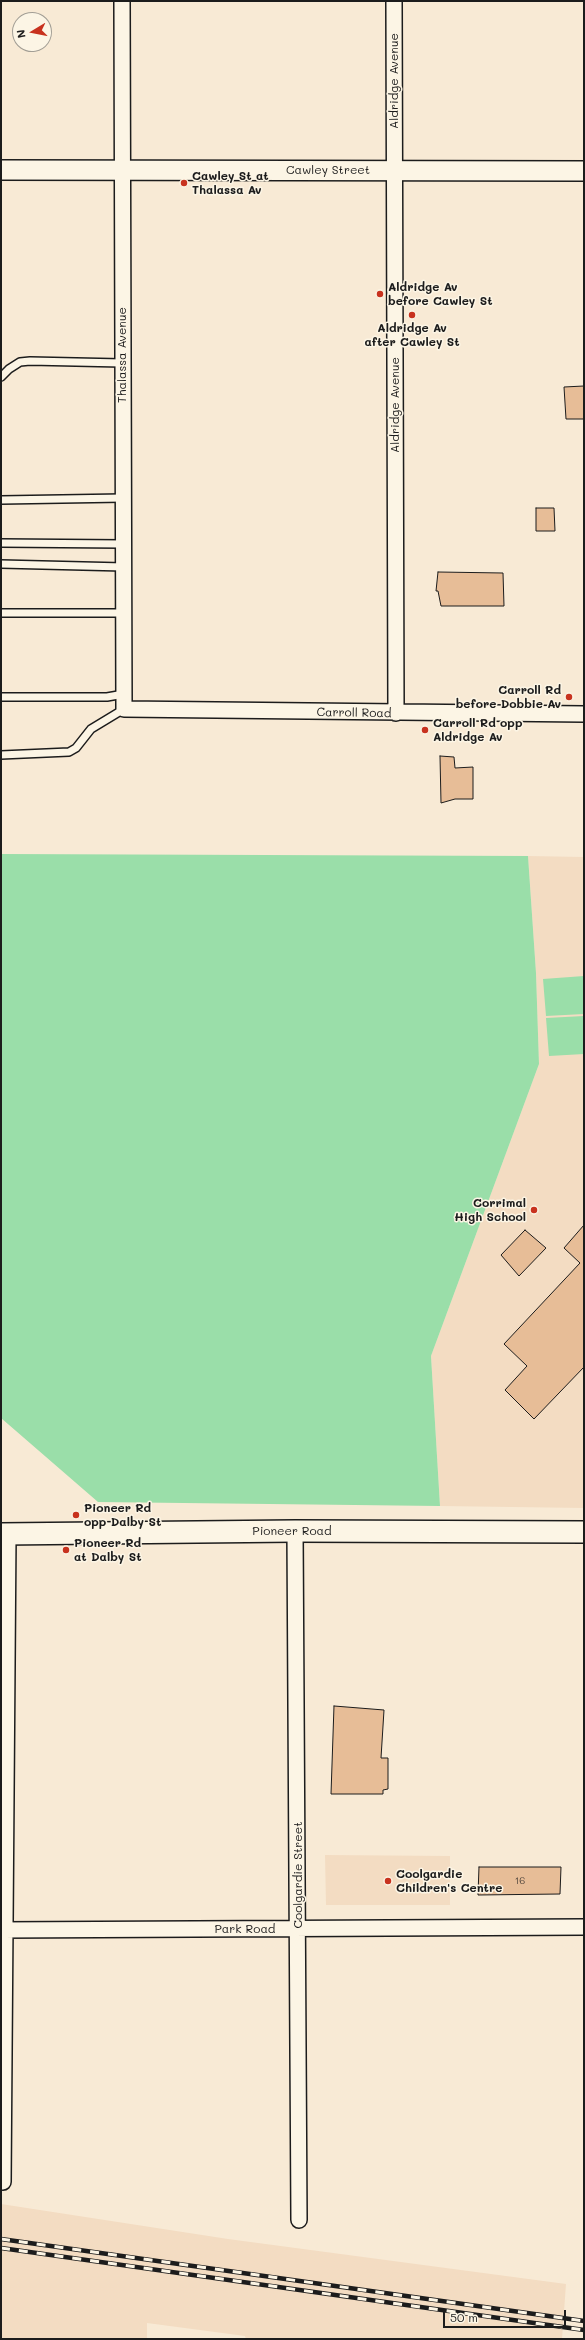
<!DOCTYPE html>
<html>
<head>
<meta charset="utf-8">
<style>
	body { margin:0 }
	#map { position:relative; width:585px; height:2340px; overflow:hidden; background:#f8ead5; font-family:Mali,sans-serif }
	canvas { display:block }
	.frame { position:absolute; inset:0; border:2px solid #1c1c1c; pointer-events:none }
	.north { position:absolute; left:12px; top:12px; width:40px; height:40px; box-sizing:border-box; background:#fcf5e5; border:1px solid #a29e95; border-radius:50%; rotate:260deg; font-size:11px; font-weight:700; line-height:16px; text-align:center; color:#1c1c1c }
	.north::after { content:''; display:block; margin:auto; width:14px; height:18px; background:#c8321e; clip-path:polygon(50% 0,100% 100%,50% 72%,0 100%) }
	.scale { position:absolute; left:443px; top:2310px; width:123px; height:18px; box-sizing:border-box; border:2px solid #1c1c1c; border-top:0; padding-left:5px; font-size:12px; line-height:14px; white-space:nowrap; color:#1c1c1c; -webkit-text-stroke:3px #fcf5e5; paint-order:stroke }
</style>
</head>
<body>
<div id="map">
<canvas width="585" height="2340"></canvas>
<div class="frame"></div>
<div class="north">N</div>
<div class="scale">50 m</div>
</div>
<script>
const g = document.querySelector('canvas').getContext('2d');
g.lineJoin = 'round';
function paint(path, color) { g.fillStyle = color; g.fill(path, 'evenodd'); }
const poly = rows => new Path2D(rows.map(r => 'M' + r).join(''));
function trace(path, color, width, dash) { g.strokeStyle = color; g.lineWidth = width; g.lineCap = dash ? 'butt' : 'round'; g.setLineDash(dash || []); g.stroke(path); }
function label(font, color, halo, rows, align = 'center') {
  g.font = font + ' Mali,sans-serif'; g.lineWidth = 3; g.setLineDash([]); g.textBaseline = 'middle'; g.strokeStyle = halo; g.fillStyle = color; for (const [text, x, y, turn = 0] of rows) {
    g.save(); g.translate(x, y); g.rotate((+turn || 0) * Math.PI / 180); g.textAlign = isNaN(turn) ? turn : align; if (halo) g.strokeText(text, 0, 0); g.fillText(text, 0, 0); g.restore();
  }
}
paint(poly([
	[528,856,584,857,584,1508,440,1506,431,1356,539,1064,536,973],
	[325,1855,450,1856,450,1905,326,1905],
	[1,2204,228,2239,566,2284,562,2339,246,2339,245,2336,147,2323,147,2339,1,2339]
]), '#f3dcc2');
paint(poly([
	[1,854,528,856,536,973,539,1064,431,1356,440,1506,98,1502,1,1418],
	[584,976,584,1014,546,1016,543,979],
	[584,1016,584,1054,549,1056,546,1018]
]), '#9adea9');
const building = poly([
	[584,386,584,419,566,419,564,387,584,386],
	[536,508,554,508,555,531,536,531,536,508],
	[438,572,503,573,504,606,441,606,438,591,436,591,438,572],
	[440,756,454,757,455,768,473,767,473,799,455,799,441,803,440,756],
	[584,1225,584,1367,534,1419,505,1390,527,1366,504,1344,580,1263,564,1248,584,1225],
	[525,1230,546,1248,519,1276,501,1255,525,1230],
	[334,1706,384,1710,381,1758,388,1758,388,1789,383,1790,383,1794,331,1794,334,1706],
	[479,1867,561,1867,560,1894,478,1895,479,1867]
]);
paint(building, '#e7bd97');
trace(building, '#1c1c1c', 1);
const service = poly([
	[1,377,9,369,20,362,30,361,122,363],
	[1,500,123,498],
	[1,543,123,544],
	[1,564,124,567],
	[1,613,124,613],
	[1,697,107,697,124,694],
	[1,755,69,752,76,748,91,729,124,709]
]);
const minor = poly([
	[122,1,124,709,584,714],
	[394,1,396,713],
	[295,1531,299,2220],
	[1,1930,584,1927],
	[3,2182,8,1534]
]);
const tertiary = poly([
	[1,170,584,171]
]);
const secondary = poly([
	[1,1534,295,1531,584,1532]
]);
trace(service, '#1c1c1c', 10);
trace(minor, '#1c1c1c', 18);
trace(tertiary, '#1c1c1c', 22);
trace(secondary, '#1c1c1c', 24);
trace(service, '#fcf5e5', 7);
trace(minor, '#fcf5e5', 15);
trace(tertiary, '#fcf5e5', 19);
trace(secondary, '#fcf5e5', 21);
const rail = poly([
	[1,2239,584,2321],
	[1,2248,584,2330]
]);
trace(rail, '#1c1c1c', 4.5);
trace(rail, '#fcf5e5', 3, [9]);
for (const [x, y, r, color] of [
	[184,183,4,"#c8321e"],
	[380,294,4,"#c8321e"],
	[412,315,4,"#c8321e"],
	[569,697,4,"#c8321e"],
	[425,730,4,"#c8321e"],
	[534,1210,4,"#c8321e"],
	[76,1515,4,"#c8321e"],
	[66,1550,4,"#c8321e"],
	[388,1881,4,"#c8321e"]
]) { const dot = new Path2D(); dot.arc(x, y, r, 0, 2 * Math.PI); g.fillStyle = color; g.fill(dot); trace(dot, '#fcf5e5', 1.5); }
label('10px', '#4f443b', null, [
	["16",520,1881]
]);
label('12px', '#1c1c1c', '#fcf5e5', [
	["Aldridge Avenue",394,81,-90],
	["Cawley Street",328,170],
	["Thalassa Avenue",122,355,-90],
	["Aldridge Avenue",395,405,-90],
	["Carroll Road",354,713,1],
	["Pioneer Road",292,1531],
	["Coolgardie Street",298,1875,-90],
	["Park Road",245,1929]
]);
label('bold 12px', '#1c1c1c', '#fcf5e5', [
	["Cawley St at",192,176],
	["Thalassa Av",192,190],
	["Aldridge Av",388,287],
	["before Cawley St",388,301],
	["Aldridge Av",412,328,"center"],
	["after Cawley St",412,342,"center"],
	["Carroll Rd",561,690,"right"],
	["before Dobbie Av",561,704,"right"],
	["Carroll Rd opp",433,723],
	["Aldridge Av",433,737],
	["Corrimal",526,1203,"right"],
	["High School",526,1217,"right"],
	["Pioneer Rd",84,1508],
	["opp Dalby St",84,1522],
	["Pioneer Rd",74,1543],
	["at Dalby St",74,1557],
	["Coolgardie",396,1874],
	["Children's Centre",396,1888]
], 'left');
</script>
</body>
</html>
